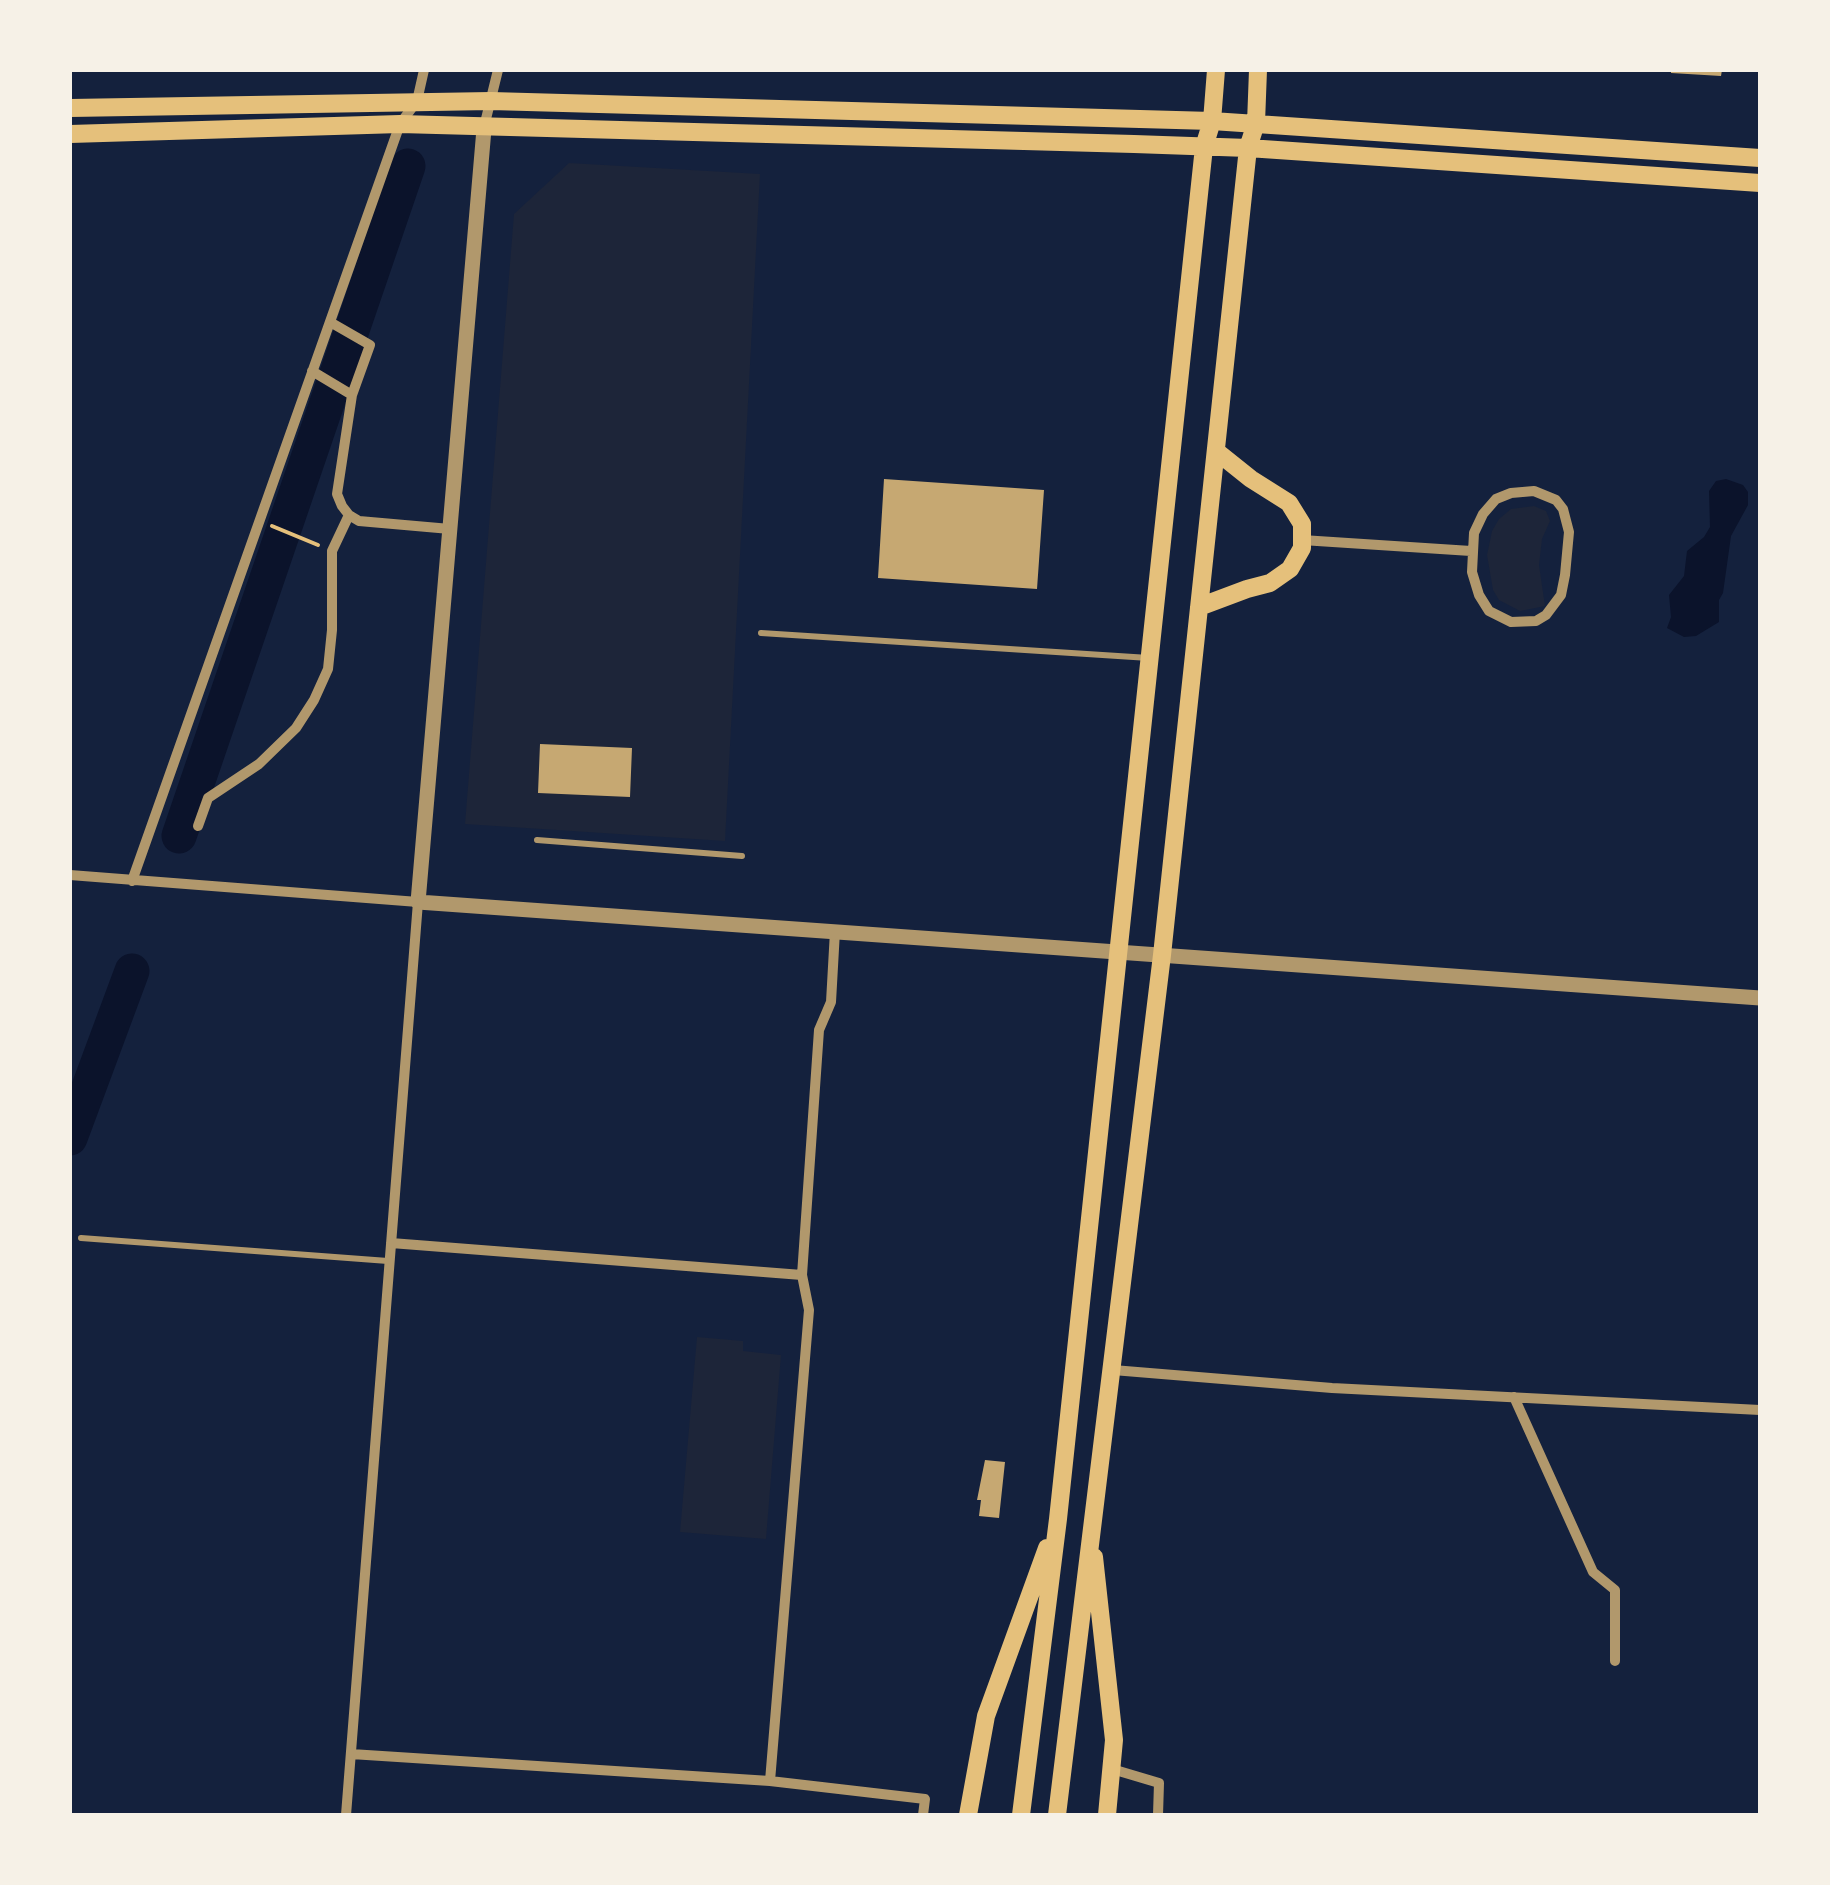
<!DOCTYPE html>
<html>
<head>
<meta charset="utf-8">
<style>
	body { margin:0 }
	#map { position:relative; width:1830px; height:1885px; overflow:hidden; background:#14213d; font-family:Signika,sans-serif }
	canvas { display:block }
	.frame { position:absolute; inset:0; border:72px solid #f6f1e7; pointer-events:none }
</style>
</head>
<body>
<div id="map">
<canvas width="1830" height="1885"></canvas>
<div class="frame"></div>
</div>
<script>
const g = document.querySelector('canvas').getContext('2d');
g.lineJoin = 'round';
function paint(path, color) { g.fillStyle = color; g.fill(path, 'evenodd'); }
const poly = rows => new Path2D(rows.map(r => 'M' + r).join(''));
function trace(path, color, width, dash) { g.strokeStyle = color; g.lineWidth = width; g.lineCap = dash ? 'butt' : 'round'; g.setLineDash(dash || []); g.stroke(path); }
paint(poly([
	[569,163,760,174,725,841,465,824,514,214],
	[1534,506,1546,511,1550,521,1542,539,1539,565,1545,606,1520,611,1499,600,1493,590,1487,555,1492,531,1499,519,1511,509],
	[697,1337,743,1341,743,1351,781,1355,766,1539,680,1532]
]), '#1d2539');
paint(poly([
	[1726,479,1743,485,1748,492,1748,505,1731,536,1723,593,1719,600,1719,622,1696,636,1684,637,1667,628,1671,617,1669,595,1684,576,1687,551,1704,537,1710,527,1709,491,1716,481]
]), '#0b132b');
trace(poly([
	[179,836,408,166],
	[70,1138,132,971]
]), '#0b132b', 35);
paint(poly([
	[1671,70,1722,70,1721,76,1671,73],
	[884,479,1044,490,1037,589,878,578],
	[540,744,632,748,630,797,538,793],
	[985,1460,1005,1462,999,1518,979,1516,981,1500,977,1500]
]), '#c6a872');
trace(poly([
	[272,526,318,545]
]), '#e5c07b', 4);
trace(poly([
	[761,633,1149,658],
	[537,840,742,856],
	[81,1238,388,1261]
]), '#b1986c', 6);
trace(poly([
	[484,127,498,70],
	[330,322,370,345,352,395,337,494,342,506,349,515,359,521,450,529],
	[312,371,352,395],
	[1534,491,1556,500,1563,509,1569,532,1565,575,1561,595,1546,615,1536,621,1511,622,1489,611,1479,595,1472,572,1474,533,1483,514,1496,499,1511,493,1534,491],
	[1302,540,1471,551],
	[198,826,208,798,259,764,296,728,314,700,328,669,332,630,332,551,349,515],
	[70,875,418,902,346,1815],
	[132,881,400,124,417,101,424,70],
	[391,1243,802,1275],
	[1113,1370,1332,1388,1760,1410],
	[1514,1397,1593,1572,1615,1590,1615,1661],
	[351,1754,770,1781,925,1799,923,1815],
	[1112,1769,1159,1783,1158,1815],
	[770,1781,809,1310,802,1275,819,1030,831,1002,835,931]
]), '#b1986c', 10);
trace(poly([
	[484,129,418,902,1760,998]
]), '#b1986c', 15);
trace(poly([
	[70,108,491,101,1212,121,1760,158],
	[70,134,400,124,1134,144,1248,148,1760,183],
	[1199,607,1247,589,1270,583,1290,569,1302,548,1302,524,1289,503,1251,479,1216,451],
	[1094,1557,1114,1740,1107,1815],
	[968,1815,986,1716,1047,1548],
	[1021,1815,1058,1519,1204,147,1212,121,1216,70],
	[1057,1815,1162,955,1248,148,1256,123,1258,70]
]), '#e5c07b', 18);
</script>
</body>
</html>
